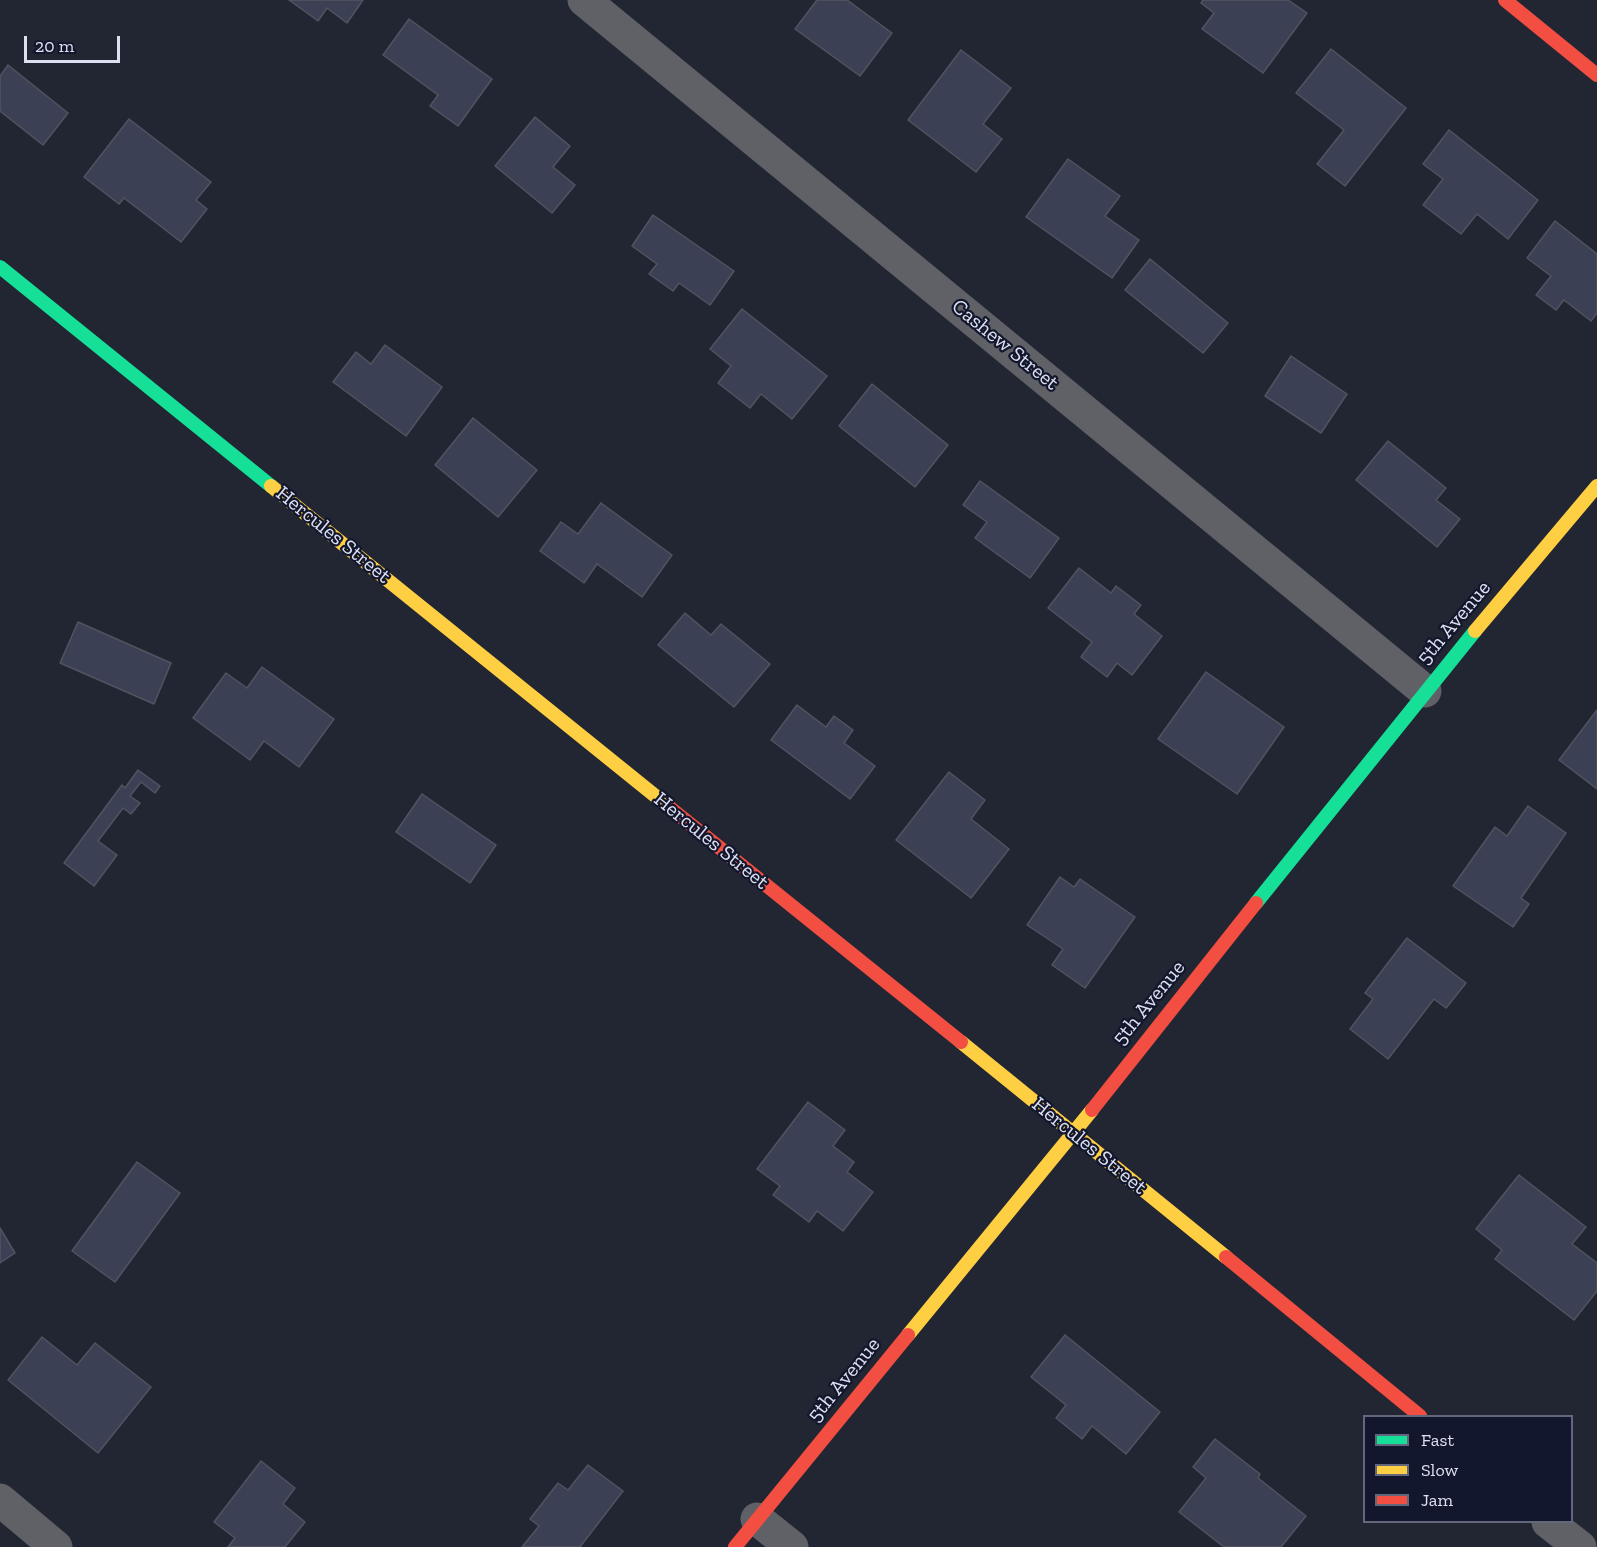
<!DOCTYPE html>
<html>
<head>
<meta charset="utf-8">
<style>
	body { margin:0 }
	#map { position:relative; width:1597px; height:1547px; overflow:hidden; background:#222532; font-family:"Zilla Slab",serif }
	canvas { display:block }
	.legend { position:absolute; left:1363px; top:1415px; width:210px; height:108px; box-sizing:border-box; background:#13172d; border:2px solid #63677b; margin:0; padding:8px 10px; list-style:none; font-size:18px; color:#dce0f0 }
	.legend li { display:flex; align-items:center; gap:12px; height:30px }
	.legend b { width:30px; border:2px solid #63677b }
	.scale { position:absolute; left:24px; top:36px; width:96px; height:27px; box-sizing:border-box; border:3px solid #dce0f0; border-top:0; padding-left:8px; font-size:18px; line-height:21px; white-space:nowrap; color:#dce0f0; -webkit-text-stroke:4px #13172d; paint-order:stroke }
</style>
</head>
<body>
<div id="map">
<canvas width="1597" height="1547"></canvas>
<ul class="legend">
<li><b style="height:8px;background:#16e098"></b>Fast</li>
<li><b style="height:8px;background:#ffcf43"></b>Slow</li>
<li><b style="height:8px;background:#f24e42"></b>Jam</li>
</ul>
<div class="scale">20 m</div>
</div>
<script>
const g = document.querySelector('canvas').getContext('2d');
g.lineJoin = 'round';
function paint(path, color) { g.fillStyle = color; g.fill(path, 'evenodd'); }
const poly = rows => new Path2D(rows.map(r => 'M' + r).join(''));
function trace(path, color, width, dash) { g.strokeStyle = color; g.lineWidth = width; g.lineCap = dash ? 'butt' : 'round'; g.setLineDash(dash || []); g.stroke(path); }
function label(font, color, halo, rows, align = 'center') {
  g.font = font + ' "Zilla Slab",serif'; g.lineWidth = 4.5; g.setLineDash([]); g.textBaseline = 'middle'; g.strokeStyle = halo; g.fillStyle = color; for (const [text, x, y, turn = 0] of rows) {
    g.save(); g.translate(x, y); g.rotate((+turn || 0) * Math.PI / 180); g.textAlign = isNaN(turn) ? turn : align; if (halo) g.strokeText(text, 0, 0); g.fillText(text, 0, 0); g.restore();
  }
}
const building = poly([
	[289,0,363,0,347,23,327,8,318,21,289,0],
	[817,0,847,0,892,33,860,76,795,29,817,0],
	[1203,0,1288,0,1307,13,1263,73,1202,29,1214,13,1201,3,1203,0],
	[409,19,492,79,458,126,430,106,438,95,383,55,409,19],
	[1331,49,1406,108,1345,186,1317,164,1344,130,1296,93,1331,49],
	[961,50,1011,88,983,124,1002,139,976,172,908,120,961,50],
	[8,65,68,113,43,145,0,111,0,76,8,65],
	[535,117,570,146,553,167,575,185,552,213,495,166,535,117],
	[129,119,211,182,196,200,207,209,181,242,124,198,119,204,84,177,129,119],
	[1449,130,1538,200,1508,239,1477,214,1461,234,1423,205,1443,179,1423,164,1449,130],
	[1068,159,1120,196,1105,216,1139,240,1112,278,1026,217,1068,159],
	[653,215,734,271,710,305,679,283,673,291,649,274,657,264,632,246,653,215],
	[1555,221,1597,254,1597,313,1591,321,1564,300,1556,310,1536,295,1551,276,1527,258,1555,221],
	[1150,259,1228,323,1203,353,1125,290,1150,259],
	[742,309,827,376,792,419,761,394,750,408,718,383,731,366,710,349,742,309],
	[385,345,442,387,406,436,333,382,356,352,371,364,385,345],
	[1291,356,1347,394,1321,433,1265,396,1291,356],
	[872,384,948,445,915,487,839,426,872,384],
	[473,418,537,470,498,517,435,465,473,418],
	[1388,441,1446,488,1436,500,1460,519,1437,547,1356,480,1388,441],
	[980,481,1059,538,1030,578,975,538,987,522,963,505,980,481],
	[601,503,672,555,642,597,597,564,584,583,540,551,561,522,578,534,601,503],
	[1079,568,1111,593,1116,586,1141,605,1134,614,1162,636,1132,675,1117,663,1107,677,1081,657,1092,642,1048,608,1079,568],
	[685,613,711,635,721,624,770,664,734,707,658,645,685,613],
	[78,622,171,663,154,704,60,663,78,622],
	[262,667,334,719,299,767,264,741,250,760,193,718,226,673,247,688,262,667],
	[1206,672,1284,727,1237,794,1158,739,1206,672],
	[797,705,826,727,834,716,853,730,844,743,875,766,850,799,771,740,797,705],
	[1597,710,1597,789,1559,760,1597,710],
	[138,770,160,786,155,793,141,782,130,796,140,803,131,814,123,808,98,841,117,855,94,886,64,863,122,785,125,788,138,770],
	[949,772,985,800,971,819,1009,849,971,898,896,840,949,772],
	[422,794,496,845,470,883,396,832,422,794],
	[1528,806,1566,833,1521,898,1529,904,1513,927,1453,886,1495,827,1507,836,1528,806],
	[1060,877,1074,887,1080,879,1135,917,1085,988,1052,965,1063,949,1027,925,1060,877],
	[1407,938,1466,983,1446,1008,1434,999,1388,1059,1350,1029,1373,999,1365,993,1407,938],
	[808,1102,845,1130,833,1146,854,1162,847,1172,873,1192,843,1231,817,1211,809,1222,773,1195,780,1186,757,1169,808,1102],
	[137,1162,180,1193,115,1282,72,1251,137,1162],
	[1519,1175,1586,1227,1572,1244,1597,1263,1597,1291,1574,1320,1495,1259,1502,1250,1476,1229,1519,1175],
	[0,1228,15,1253,0,1263,0,1228],
	[1065,1335,1160,1412,1126,1454,1092,1426,1082,1439,1056,1418,1066,1405,1031,1377,1065,1335],
	[42,1337,77,1365,95,1343,151,1387,98,1453,8,1380,42,1337],
	[1215,1439,1260,1474,1258,1478,1306,1516,1281,1547,1224,1547,1179,1512,1206,1478,1193,1467,1215,1439],
	[261,1461,295,1488,283,1504,305,1522,285,1547,228,1547,235,1538,214,1522,261,1461],
	[588,1465,623,1491,580,1547,522,1547,539,1526,530,1519,558,1483,568,1490,588,1465]
]);
paint(building, '#3c4055');
trace(building, '#51545f', 1.5);
trace(poly([
	[584,0,1425,691],
	[0,1500,56,1547],
	[757,1519,792,1547],
	[1548,1522,1580,1547]
]), '#606167', 33);
trace(poly([
	[0,267,271,486],
	[1256,903,1475,631]
]), '#16e098', 14);
trace(poly([
	[271,486,669,807],
	[1475,631,1597,486],
	[961,1042,1226,1257],
	[908,1335,1092,1110]
]), '#ffcf43', 14);
trace(poly([
	[1505,0,1597,75],
	[669,807,961,1042],
	[1092,1110,1256,903],
	[1226,1257,1420,1416],
	[735,1547,908,1335]
]), '#f24e42', 14);
label('21px', '#dce0f0', '#13172d', [
	["Cashew Street",1005,345,39],
	["Hercules Street",333,535,39],
	["5th Avenue",1454,623,-50],
	["Hercules Street",711,841,39],
	["5th Avenue",1149,1003,-51],
	["Hercules Street",1089,1146,39],
	["5th Avenue",844,1380,-51]
]);
</script>
</body>
</html>
